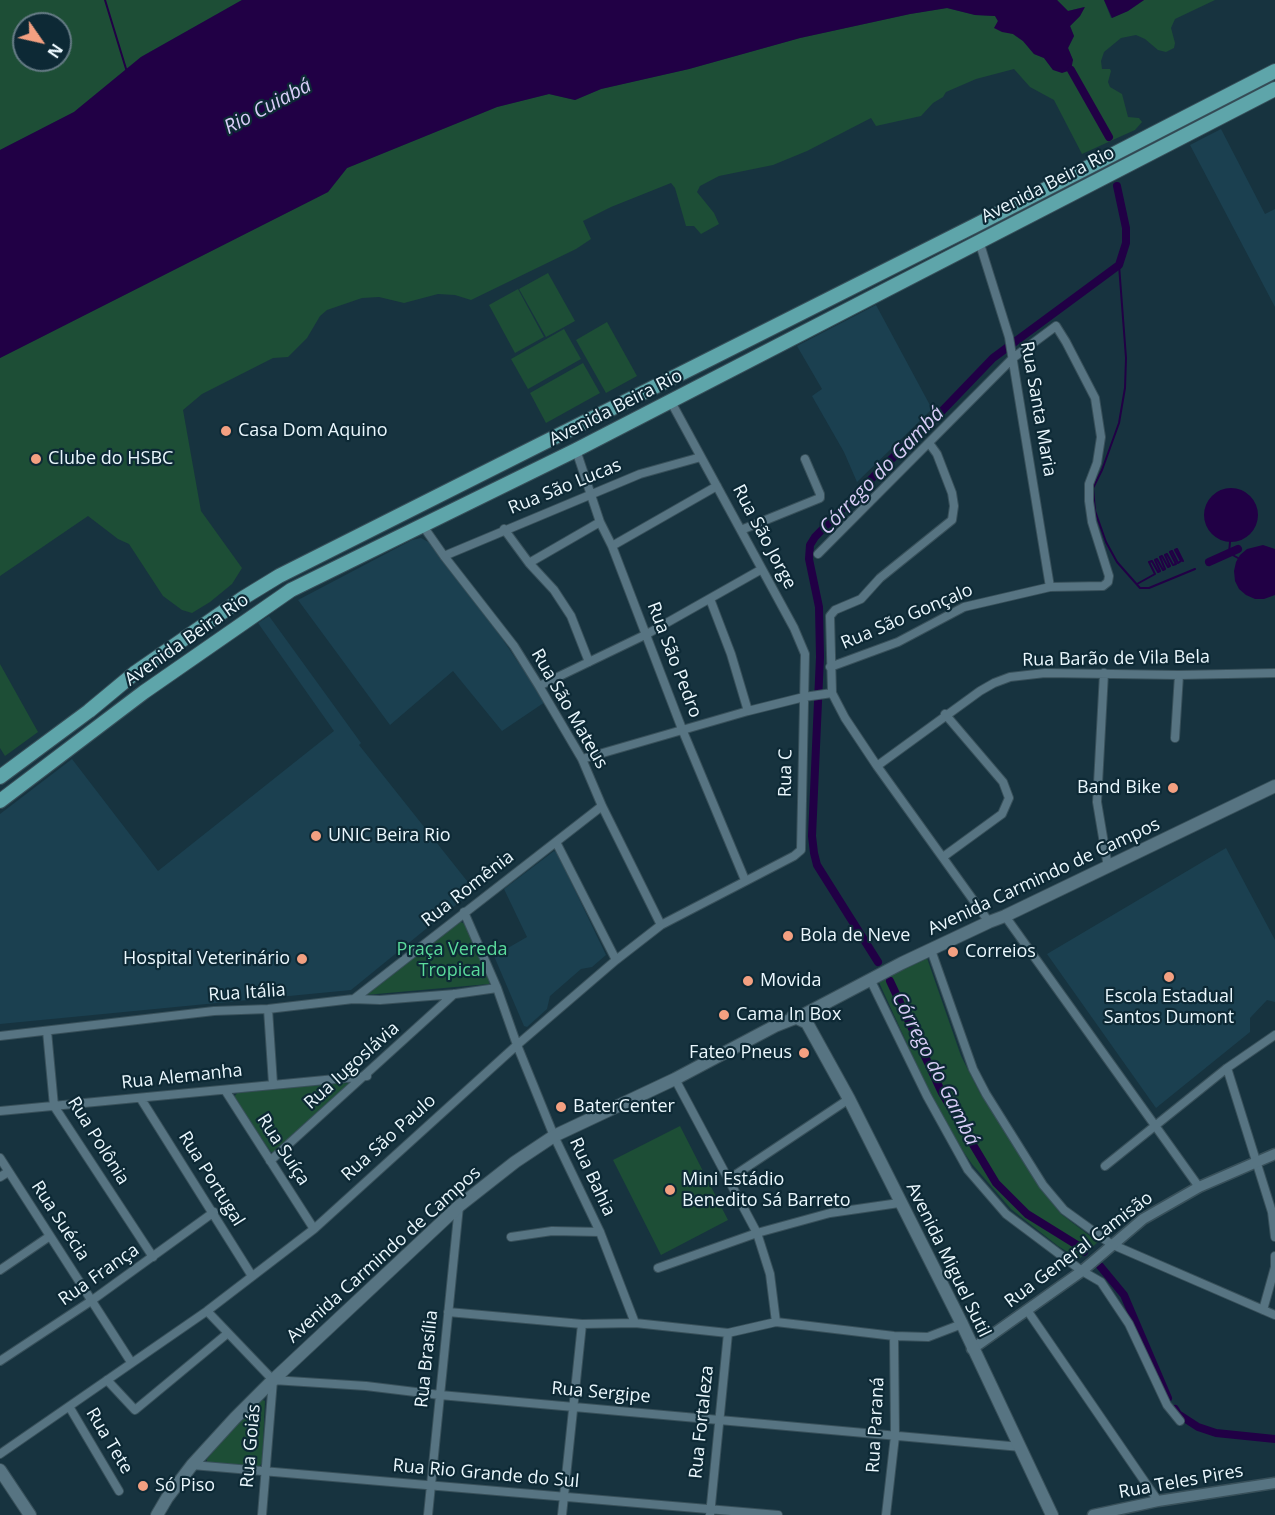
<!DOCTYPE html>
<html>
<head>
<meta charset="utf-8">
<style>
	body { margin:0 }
	#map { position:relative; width:1275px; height:1515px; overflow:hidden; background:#17333f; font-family:"Open Sans",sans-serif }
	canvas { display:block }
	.north { position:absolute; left:12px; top:12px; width:60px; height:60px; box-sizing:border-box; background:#0d2935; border:2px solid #657b85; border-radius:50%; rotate:124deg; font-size:16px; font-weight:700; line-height:24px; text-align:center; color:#eaf7fd }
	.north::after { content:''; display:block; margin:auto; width:21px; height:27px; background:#f3a081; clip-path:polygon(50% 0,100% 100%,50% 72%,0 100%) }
</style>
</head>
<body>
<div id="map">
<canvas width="1275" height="1515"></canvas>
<div class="north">N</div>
</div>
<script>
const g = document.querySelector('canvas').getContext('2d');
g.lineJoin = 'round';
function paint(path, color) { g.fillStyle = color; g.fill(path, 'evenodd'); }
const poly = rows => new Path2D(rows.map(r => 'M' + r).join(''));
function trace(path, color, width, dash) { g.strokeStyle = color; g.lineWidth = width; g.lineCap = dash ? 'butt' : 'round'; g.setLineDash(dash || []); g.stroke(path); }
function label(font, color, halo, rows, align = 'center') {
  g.font = font + ' "Open Sans",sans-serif'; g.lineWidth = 4.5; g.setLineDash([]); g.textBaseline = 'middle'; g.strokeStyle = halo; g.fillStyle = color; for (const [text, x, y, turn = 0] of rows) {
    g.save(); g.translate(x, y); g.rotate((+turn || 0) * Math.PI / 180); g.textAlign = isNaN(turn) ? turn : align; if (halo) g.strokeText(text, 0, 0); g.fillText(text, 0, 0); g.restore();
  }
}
paint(poly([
	[1221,129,1265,214,1275,209,1275,307,1190,145],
	[876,305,932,409,857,482,844,452,812,396,822,389,797,346],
	[421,538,430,543,434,548,499,634,545,702,502,731,453,671,390,725,298,600,412,540],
	[269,616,361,743,359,745,475,891,448,911,351,990,0,1024,0,814,72,759,158,871,334,731,258,623],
	[1226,848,1275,940,1275,1002,1267,1000,1250,1018,1250,1032,1156,1108,1047,954],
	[554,851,557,853,606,955,592,967,581,969,550,996,547,1009,527,1027,524,1026,494,956,527,937,504,889]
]), '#1b4050');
paint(poly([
	[0,0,242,0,141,57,74,112,0,150],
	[24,24,60,24,60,60,24,60],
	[1057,0,1104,0,1111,18,1128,11,1144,0,1215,0,1175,19,1171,28,1175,43,1174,48,1166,52,1158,50,1145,39,1136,35,1121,38,1104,52,1101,61,1102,69,1110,69,1111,71,1108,82,1110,87,1122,94,1128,117,1139,118,1142,122,1135,130,1126,134,1082,154,1054,100,1030,87,1014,69,976,79,946,92,943,97,933,103,921,116,876,126,871,118,807,151,773,165,719,176,700,186,697,192,714,213,719,224,701,234,694,226,686,226,675,188,671,183,611,207,583,221,591,239,576,249,471,300,455,295,438,294,404,303,379,297,362,298,327,310,320,316,307,338,288,357,273,358,202,394,183,410,201,511,242,568,232,584,210,602,192,613,182,610,163,596,129,544,118,539,88,516,0,576,0,358,328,192,347,168,497,107,549,94,575,100,601,89,689,69,800,38,910,14,947,8,975,15,995,16,998,21,995,28,1013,34,1023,41,1034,54,1044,58,1053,70,1073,60,1068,48,1074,36,1070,26,1080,16,1084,7,1068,11],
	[548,273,575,321,546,337,519,289],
	[518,289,544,337,515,353,489,305],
	[607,322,637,376,606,393,576,340],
	[564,329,581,359,528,389,511,359],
	[583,363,600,393,546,423,530,393],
	[0,664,38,732,5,756,0,748],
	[459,921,465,924,490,980,489,984,365,995],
	[927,958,961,1056,980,1093,1040,1187,1061,1214,1098,1242,1079,1259,1058,1246,1011,1209,972,1164,956,1141,931,1096,877,978],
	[348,1083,350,1084,275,1153,271,1152,233,1098,239,1091],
	[680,1126,728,1220,661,1255,613,1160],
	[261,1399,265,1401,262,1463,258,1468,207,1463,207,1459,229,1432]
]), '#1d4e36');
paint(poly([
	[242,0,1057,0,1068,11,1085,7,1080,16,1070,26,1074,36,1068,48,1073,60,1071,70,1062,73,1053,70,1044,58,1034,54,1023,41,1013,34,1002,32,994,28,998,21,995,16,975,15,947,8,910,14,800,38,689,69,601,89,575,100,549,94,497,107,347,168,328,192,0,358,0,150,74,112,141,57],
	[1104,0,1144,0,1128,11,1112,18],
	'1204 515a27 27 0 1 1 54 0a27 27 0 1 1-54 0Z',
	[1263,545,1275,549,1275,595,1264,599,1255,599,1246,595,1239,589,1235,581,1234,571,1236,562,1240,555,1247,549]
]), '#210045');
trace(poly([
	[105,0,127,72],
	[1119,265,1126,358,1125,388,1119,423,1102,470,1093,488,1095,511,1106,542,1117,562,1140,588,1149,588,1195,569],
	[1230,542,1229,553,1238,558],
	[1137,584,1155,574,1149,562,1152,561,1158,572,1160,571,1155,560,1157,559,1163,570,1165,569,1160,557,1162,556,1168,567,1170,566,1165,555,1167,554,1173,565,1176,564,1170,552,1172,551,1178,563,1181,561,1175,550,1177,549,1183,561]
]), '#210045', 2);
trace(poly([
	[1071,70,1109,137],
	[1209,562,1238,549],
	[878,962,817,865,814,853,812,836,820,657,819,607,809,559,810,545,815,537,881,469,943,410,993,358,1119,265,1126,243,1126,228,1117,186],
	[890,981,942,1093,996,1183,1027,1214,1077,1245,1084,1252],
	[1100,1266,1124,1295,1168,1398],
	[1175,1409,1178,1414,1198,1427,1216,1433,1275,1439]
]), '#210045', 8);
const minor = poly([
	[979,241,1009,337,1050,587],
	[929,443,937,454,952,493,954,506,952,520,880,578,861,599,835,610,830,616,832,693,845,718,877,766,989,922],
	[576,450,600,522,612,546,682,729,745,880],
	[423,526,444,556,514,646,539,686,582,759,602,806,661,925],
	[504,529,529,563,554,590,571,616,589,662],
	[741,530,820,498,820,494,805,459],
	[612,546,717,486],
	[818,554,1013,358,1056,326,1066,342,1095,398,1101,437,1097,463,1089,484,1089,501,1092,522,1109,576,1108,582,1103,586,1050,587,964,607,898,642,830,667],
	[444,556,640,474,701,457],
	[529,563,600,522],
	[710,599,731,654,748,711],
	[1104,673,1097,802,1108,867],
	[539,686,647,634,762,569],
	[1175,738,1179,675],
	[582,759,748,711,804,697,832,693],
	[877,766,980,691,994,683,1010,677,1045,673,1179,675,1275,673],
	[556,842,616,960],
	[943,857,1002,814,1009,798,1003,782,945,714],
	[464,912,497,988,517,1045,554,1136,600,1232,635,1323],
	[1005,916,1199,1187],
	[931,950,973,1069,986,1094,1043,1185,1064,1210,1111,1244,1275,1315],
	[870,979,927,1096,968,1170,1006,1214,1082,1271,1101,1282,1129,1324,1167,1405,1180,1421],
	[354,999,602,806],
	[268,1009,273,1084],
	[47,1031,54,1106,153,1257],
	[0,1036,214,1011,268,1009,353,999,380,1000,455,994,497,988],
	[1227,1068,1272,1212,1275,1237],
	[675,1079,757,1233,770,1274,776,1322],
	[225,1090,314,1229],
	[141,1099,252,1276],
	[0,1111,367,1076],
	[0,1158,131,1362],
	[270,1161,454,994],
	[1105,1166,1227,1068,1275,1035],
	[0,1177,8,1172],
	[729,1179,849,1099],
	[511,1237,552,1231,600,1232],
	[658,1268,757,1233,830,1213,899,1203],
	[0,1270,50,1236],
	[1027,1310,1158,1501],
	[1263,1310,1275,1267,1275,1256],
	[207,1311,273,1380,366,1386,440,1395,1021,1447],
	[448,1312,582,1324,635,1323,728,1333,776,1322,894,1336,928,1337,962,1324],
	[0,1361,91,1301,214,1212],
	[107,1380,135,1410,228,1333],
	[70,1408,119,1491],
	[0,1454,207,1311,314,1229,517,1045,616,960,661,925,794,856,801,850,805,654,794,628,670,400],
	[192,1465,778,1515],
	[262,1515,273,1380],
	[428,1515,459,1206],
	[562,1515,582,1324],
	[710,1515,728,1333],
	[886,1515,895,1436,894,1336]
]);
const tertiary = poly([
	[972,1349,1082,1271,1143,1219,1199,1187,1275,1154],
	[1093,1515,1158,1501,1275,1483]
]);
const secondary = poly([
	[793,1016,807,1023,849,1099,962,1324,1052,1515],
	[0,1470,30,1515],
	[157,1515,167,1498,192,1465,235,1418,273,1380,459,1206,515,1162,554,1136,675,1079,775,1026,803,1015,902,963,989,922,1005,916,1275,786]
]);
const primary = poly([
	[0,777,89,711,136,672,243,598,279,576,974,226,1275,71],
	[0,801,144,692,291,590,576,450,1275,89]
]);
trace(minor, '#38505a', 10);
trace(tertiary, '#38505a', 13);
trace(secondary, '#38505a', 14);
trace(primary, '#38505a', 16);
trace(minor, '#577482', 8);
trace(tertiary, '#577482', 10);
trace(secondary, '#577482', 12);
trace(primary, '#5ea5aa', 14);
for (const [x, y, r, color] of [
	[226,431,6,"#f3a081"],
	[36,459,6,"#f3a081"],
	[1173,788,6,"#f3a081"],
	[316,836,6,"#f3a081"],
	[788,936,6,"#f3a081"],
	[953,952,6,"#f3a081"],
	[302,959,6,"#f3a081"],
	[1169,977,6,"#f3a081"],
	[748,981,6,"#f3a081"],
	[724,1015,6,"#f3a081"],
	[804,1053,6,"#f3a081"],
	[561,1107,6,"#f3a081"],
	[670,1190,6,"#f3a081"],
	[143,1486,6,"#f3a081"]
]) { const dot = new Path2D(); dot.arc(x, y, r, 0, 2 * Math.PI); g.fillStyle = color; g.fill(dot); trace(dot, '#0d2935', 2); }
label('18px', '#eaf7fd', '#0d2935', [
	["Avenida Beira Rio",1048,185,-27],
	["Avenida Beira Rio",616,408,-27],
	["Rua Santa Maria",1038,409,80],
	["Rua São Lucas",565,487,-22],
	["Rua São Jorge",764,537,62],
	["Rua São Gonçalo",907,617,-23],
	["Avenida Beira Rio",187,640,-35],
	["Rua Barão de Vila Bela",1116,659,-1],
	["Rua São Pedro",674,660,69],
	["Rua São Mateus",569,709,60],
	["Rua C",786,773,-89],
	["Avenida Carmindo de Campos",1044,877,-25],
	["Rua Romênia",468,889,-38],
	["Rua Itália",247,993,-4],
	["Rua Iugoslávia",352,1066,-42],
	["Rua Alemanha",182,1077,-6],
	["Rua São Paulo",389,1138,-42],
	["Rua Polônia",98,1141,58],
	["Rua Suíça",283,1150,57],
	["Rua Bahia",592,1177,65],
	["Rua Portugal",211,1179,58],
	["Rua Suécia",60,1221,57],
	["Rua General Camisão",1079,1250,-37],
	["Avenida Carmindo de Campos",384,1255,-42],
	["Avenida Miguel Sutil",948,1260,64],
	["Rua França",99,1275,-35],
	["Rua Brasília",427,1359,-84],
	["Rua Sergipe",601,1393,5],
	["Rua Fortaleza",702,1422,-84],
	["Rua Paraná",876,1425,-87],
	["Rua Tete",109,1441,59],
	["Rua Goiás",251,1446,-85],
	["Rua Rio Grande do Sul",486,1474,5],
	["Rua Teles Pires",1181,1482,-10]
]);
label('18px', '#eaf7fd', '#0d2935', [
	["Casa Dom Aquino",238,431],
	["Clube do HSBC",48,459],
	["Band Bike",1161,788,"right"],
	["UNIC Beira Rio",328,836],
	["Bola de Neve",800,936],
	["Correios",965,952],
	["Hospital Veterinário",290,959,"right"],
	["Movida",760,981],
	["Escola Estadual",1169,997,"center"],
	["Santos Dumont",1169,1018,"center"],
	["Cama In Box",736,1015],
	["Fateo Pneus",792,1053,"right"],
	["BaterCenter",573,1107],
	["Mini Estádio",682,1180],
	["Benedito Sá Barreto",682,1201],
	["Só Piso",155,1486]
], 'left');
label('18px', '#5ada9b', '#0d2935', [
	["Praça Vereda",452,950],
	["Tropical",452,971]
]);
label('italic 20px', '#d8cdf7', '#0d2935', [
	["Rio Cuiabá",268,107,-28],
	["Córrego do Gambá",882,471,-46],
	["Córrego do Gambá",935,1069,63]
]);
</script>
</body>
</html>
